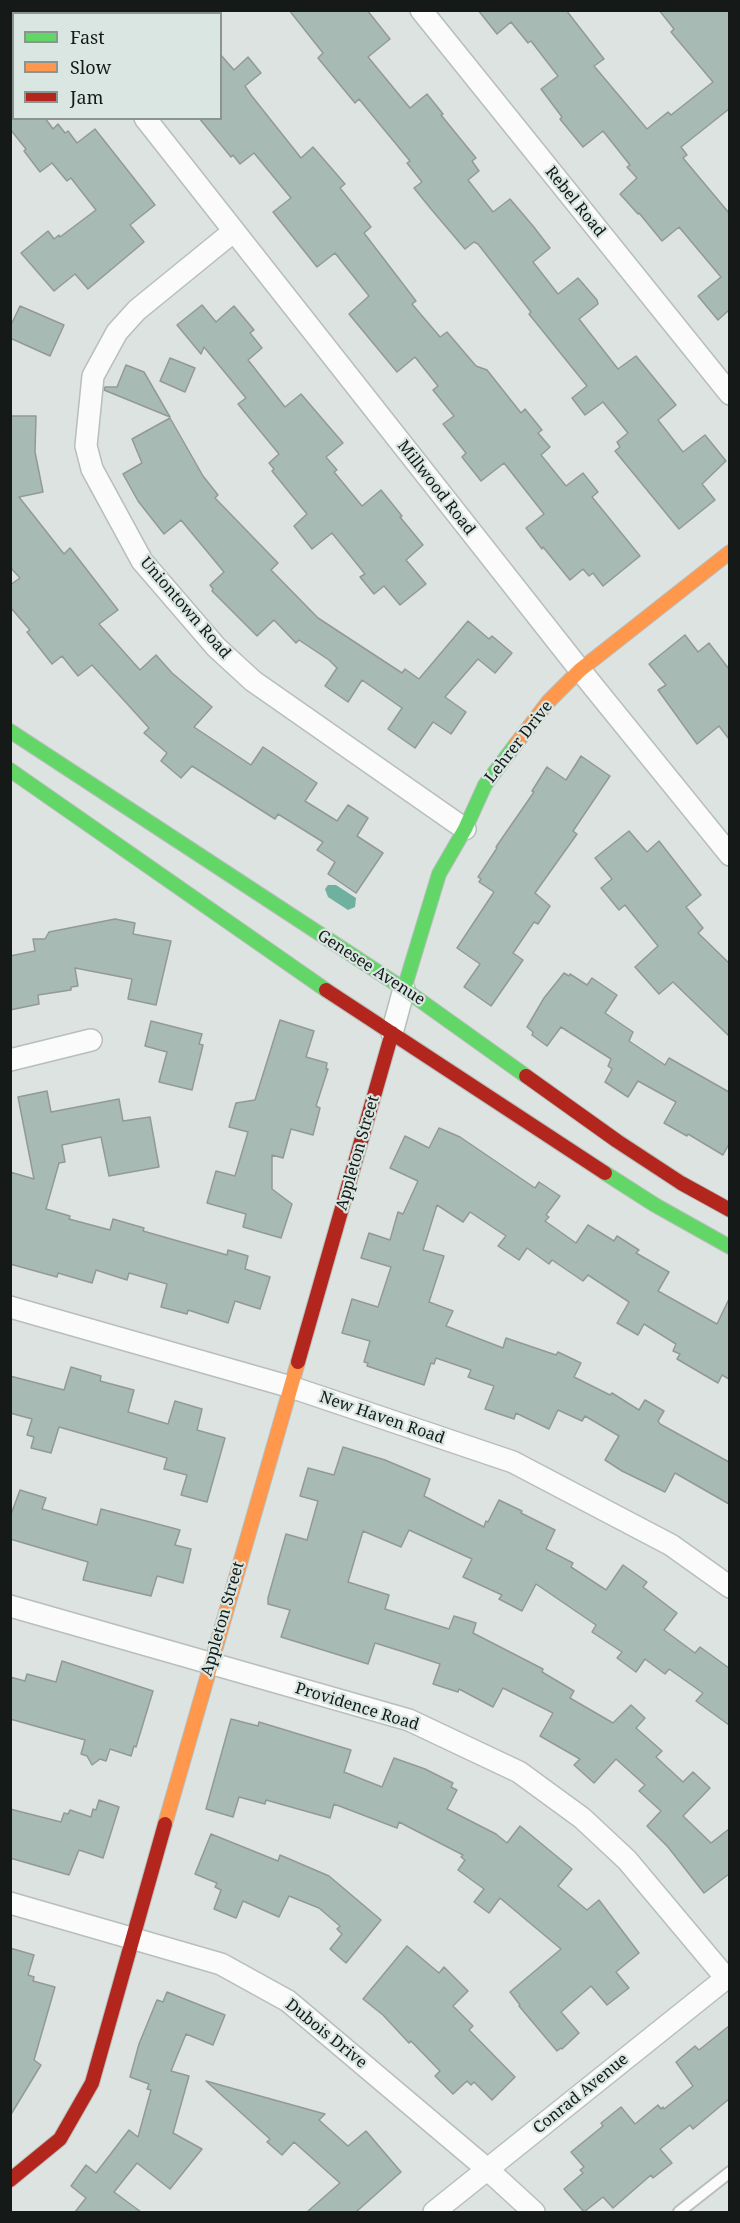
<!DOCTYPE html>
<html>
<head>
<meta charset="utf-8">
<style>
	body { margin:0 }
	#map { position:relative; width:740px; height:2223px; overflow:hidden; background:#dce3e0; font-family:"Noto Serif",serif }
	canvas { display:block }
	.frame { position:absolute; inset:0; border:12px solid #151a18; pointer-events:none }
	.legend { position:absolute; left:12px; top:12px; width:210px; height:108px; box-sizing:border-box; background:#d9e6e1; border:2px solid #8b9491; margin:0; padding:8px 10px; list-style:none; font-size:18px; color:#151a18 }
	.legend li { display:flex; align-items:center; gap:12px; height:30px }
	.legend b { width:30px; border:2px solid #8b9491 }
</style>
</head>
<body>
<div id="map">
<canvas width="740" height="2223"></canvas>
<div class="frame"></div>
<ul class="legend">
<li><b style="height:8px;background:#63d668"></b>Fast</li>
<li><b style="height:8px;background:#ff974d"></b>Slow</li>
<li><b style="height:8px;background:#b3261e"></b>Jam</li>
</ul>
</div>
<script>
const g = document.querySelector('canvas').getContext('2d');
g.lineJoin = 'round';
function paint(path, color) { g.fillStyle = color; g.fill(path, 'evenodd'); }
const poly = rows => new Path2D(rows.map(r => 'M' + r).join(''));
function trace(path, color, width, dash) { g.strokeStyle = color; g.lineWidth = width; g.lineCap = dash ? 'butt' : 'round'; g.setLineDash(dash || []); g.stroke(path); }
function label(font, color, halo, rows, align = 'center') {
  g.font = font + ' "Noto Serif",serif'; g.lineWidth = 4.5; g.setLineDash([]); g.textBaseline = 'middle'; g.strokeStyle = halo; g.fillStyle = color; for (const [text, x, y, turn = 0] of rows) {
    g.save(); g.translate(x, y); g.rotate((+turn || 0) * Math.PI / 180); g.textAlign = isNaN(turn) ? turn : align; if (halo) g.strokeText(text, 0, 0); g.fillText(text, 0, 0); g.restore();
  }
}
paint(poly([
	[328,885,336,885,356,898,355,907,348,910,328,897,325,889]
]), '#70b09e');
const building = poly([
	[289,10,367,10,390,39,368,57,410,108,427,94,443,114,441,115,476,158,472,161,479,171,468,180,493,212,510,199,533,226,550,248,533,262,558,294,578,278,597,300,598,304,579,319,618,369,636,356,676,405,658,420,683,452,705,435,726,461,702,484,715,500,679,529,615,451,620,447,617,442,628,433,603,402,585,415,572,398,587,386,529,314,531,312,478,244,474,242,465,249,431,209,414,188,422,182,407,163,410,161,359,99,355,103,318,58,323,53,289,10],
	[478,10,566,10,604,59,594,66,647,129,668,112,671,115,713,82,671,32,674,29,659,10,729,10,729,109,681,147,687,155,683,158,729,213,729,310,718,320,698,296,721,277,679,227,662,241,639,213,638,214,620,194,637,178,627,167,630,165,603,131,583,147,560,119,562,117,541,89,558,76,531,41,528,43,511,22,497,34,478,10],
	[220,54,234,70,248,57,261,73,245,86,251,95,301,158,313,147,345,184,340,188,371,227,364,233,416,301,412,304,440,337,447,332,476,366,487,370,521,413,525,409,542,430,538,433,550,447,541,455,566,486,583,473,598,492,592,497,640,556,603,586,593,573,589,576,583,569,570,580,543,547,542,549,526,528,544,514,504,463,481,481,462,457,466,453,443,424,454,416,433,390,438,386,415,357,397,372,349,314,369,296,335,253,317,267,273,212,291,198,254,153,240,164,233,155,231,157,199,118,220,118,220,54],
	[10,118,45,118,53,129,58,124,65,133,68,131,77,143,95,129,155,205,130,225,144,242,88,289,75,274,54,291,21,253,48,231,54,239,59,235,60,237,96,210,71,178,67,181,52,163,40,172,24,151,26,149,10,129,10,118],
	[202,305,216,322,234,306,254,330,250,333,262,348,248,360,285,407,301,394,343,443,326,457,337,470,334,472,362,506,381,490,402,516,400,517,423,545,406,560,426,584,400,605,384,586,374,594,360,577,365,574,332,533,312,549,294,526,307,514,272,471,274,469,269,463,279,454,238,404,246,398,204,347,201,354,177,325,202,305],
	[20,306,64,325,50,356,10,338,10,327,20,306],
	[170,358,195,368,185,392,160,381,170,358],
	[126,365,144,372,170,417,104,390,105,387,117,387,126,365],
	[10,416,36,416,35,452,43,492,19,497,64,554,70,548,118,610,99,624,140,670,156,655,172,673,212,707,194,727,251,765,263,747,317,783,305,801,337,821,348,805,368,818,357,836,383,853,356,893,328,874,335,862,317,850,323,842,278,814,275,819,192,766,181,778,161,761,167,753,144,733,149,728,92,665,78,676,62,656,52,664,27,632,30,630,10,607,10,585,20,578,10,567,10,416],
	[170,418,203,476,218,495,215,498,278,563,271,570,318,618,402,673,405,669,419,679,468,621,489,639,492,636,512,653,495,673,478,659,445,697,466,712,451,734,433,722,415,748,388,729,402,708,362,680,348,702,325,686,337,668,329,660,299,640,296,643,274,620,257,636,212,591,213,589,210,585,224,572,181,520,164,534,138,501,123,474,142,463,132,439,170,418],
	[685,635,698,652,709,643,729,669,729,739,719,726,697,744,658,690,666,685,649,664,685,635],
	[581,756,610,776,573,831,577,834,535,893,550,906,538,924,534,922,513,953,523,960,491,1006,464,987,480,964,457,948,494,892,479,882,481,879,478,877,497,848,496,847,534,792,532,791,547,767,566,780,581,756],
	[629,831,647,852,659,841,701,895,686,907,703,928,698,933,729,963,729,1036,673,982,659,994,635,967,658,946,625,905,619,910,601,888,612,879,595,858,629,831],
	[115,919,135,923,133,934,171,941,156,1005,128,999,132,979,75,968,78,986,71,987,71,990,38,995,39,1004,10,1010,10,956,35,951,33,939,45,939,49,932,115,919],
	[564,973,569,976,570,974,587,985,592,978,617,995,605,1013,633,1032,629,1041,665,1065,669,1058,729,1092,729,1144,723,1155,688,1134,687,1136,664,1123,676,1102,638,1081,628,1097,605,1082,612,1069,608,1066,611,1059,561,1027,547,1046,532,1035,533,1032,527,1027,544,998,564,973],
	[280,1020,314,1031,306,1057,327,1063,326,1069,328,1069,316,1106,320,1108,313,1135,291,1129,283,1158,272,1155,272,1189,292,1204,281,1238,243,1227,246,1214,207,1203,216,1171,235,1176,248,1132,229,1127,236,1103,255,1100,280,1020],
	[151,1021,202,1034,199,1044,203,1045,192,1090,159,1082,167,1052,145,1046,151,1021],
	[47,1091,51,1112,119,1099,123,1121,150,1117,159,1167,109,1176,101,1137,62,1145,65,1162,59,1163,46,1209,70,1216,69,1219,110,1230,113,1219,144,1228,143,1231,227,1255,228,1250,248,1256,245,1269,270,1277,260,1309,235,1301,228,1323,188,1310,187,1314,161,1307,167,1284,129,1273,127,1280,96,1270,92,1283,58,1273,57,1277,10,1264,10,1172,34,1179,18,1097,47,1091],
	[439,1128,460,1137,535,1188,539,1182,560,1196,546,1215,549,1217,545,1221,576,1243,588,1225,614,1241,617,1236,639,1250,636,1253,669,1272,658,1291,717,1324,729,1299,729,1379,722,1375,718,1383,677,1359,680,1354,673,1351,676,1344,644,1324,638,1335,617,1323,629,1302,588,1275,583,1281,552,1260,549,1264,527,1248,519,1260,498,1246,506,1236,470,1212,463,1222,437,1205,423,1250,444,1256,429,1302,453,1311,446,1326,503,1348,506,1338,556,1355,558,1352,581,1363,574,1377,610,1395,612,1393,639,1410,645,1400,664,1411,658,1421,660,1424,729,1462,729,1504,675,1473,665,1492,622,1471,605,1460,619,1436,585,1416,582,1421,558,1410,549,1429,516,1413,514,1419,485,1409,494,1386,468,1377,471,1370,436,1358,434,1364,431,1363,424,1385,367,1366,368,1363,364,1362,370,1341,342,1333,352,1299,378,1307,391,1267,361,1258,369,1233,390,1240,398,1212,403,1214,418,1181,390,1168,405,1136,429,1148,439,1128],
	[71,1367,101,1376,100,1381,134,1390,128,1412,168,1424,175,1401,202,1409,197,1430,225,1438,207,1502,181,1495,187,1475,164,1469,167,1458,59,1427,51,1453,31,1448,34,1437,27,1435,32,1419,10,1413,10,1376,64,1390,71,1367],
	[343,1447,385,1460,430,1479,424,1496,484,1527,486,1521,488,1522,499,1500,522,1511,521,1513,555,1530,546,1549,573,1563,571,1567,606,1590,623,1565,647,1582,643,1587,677,1613,664,1630,695,1653,700,1647,729,1668,729,1725,696,1701,703,1693,669,1669,665,1674,645,1659,636,1672,617,1658,622,1652,592,1632,596,1625,536,1584,522,1611,499,1599,502,1595,463,1577,472,1559,409,1530,401,1547,363,1531,348,1582,389,1595,385,1609,449,1629,454,1616,476,1623,473,1633,543,1669,542,1672,574,1691,570,1698,613,1723,631,1705,645,1718,636,1728,662,1751,656,1757,683,1782,693,1772,710,1788,683,1816,711,1843,729,1829,729,1874,704,1893,668,1847,647,1826,661,1811,639,1791,645,1785,616,1759,594,1783,574,1765,580,1759,540,1736,553,1713,503,1688,493,1707,459,1689,458,1692,433,1684,440,1664,404,1652,375,1643,368,1664,281,1637,290,1610,268,1604,268,1598,286,1534,307,1540,318,1501,300,1496,308,1468,334,1475,343,1447],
	[20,1490,46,1498,42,1509,97,1525,101,1509,180,1530,175,1545,191,1549,183,1583,157,1576,151,1596,83,1580,88,1562,10,1539,10,1517,20,1490],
	[62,1661,153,1691,136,1747,134,1746,131,1756,110,1749,106,1761,100,1759,92,1765,87,1756,81,1754,85,1740,10,1719,10,1677,25,1681,27,1674,56,1682,62,1661],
	[231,1719,258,1726,259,1722,351,1750,344,1772,382,1787,394,1758,425,1769,453,1783,451,1787,457,1790,447,1809,496,1834,507,1843,520,1826,572,1869,558,1886,587,1910,599,1900,639,1953,616,1972,629,1988,607,2005,591,1986,561,2012,579,2033,562,2049,561,2048,557,2051,519,2006,520,2005,510,1992,561,1949,500,1898,489,1913,474,1902,484,1889,458,1870,465,1860,461,1857,463,1855,399,1822,397,1828,334,1804,330,1818,266,1800,265,1804,239,1797,233,1817,206,1809,231,1719],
	[99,1800,119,1807,103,1858,79,1850,69,1875,10,1858,10,1809,61,1822,64,1813,68,1814,70,1810,91,1817,93,1809,96,1810,99,1800],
	[211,1834,278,1861,280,1855,329,1876,381,1920,346,1963,330,1949,342,1934,337,1929,340,1926,319,1908,289,1896,279,1917,243,1901,236,1918,214,1909,221,1890,215,1887,217,1883,195,1874,211,1834],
	[407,1946,439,1973,444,1967,468,1991,453,2006,473,2026,469,2030,515,2077,492,2100,474,2082,471,2085,467,2081,453,2094,435,2076,440,2071,411,2041,409,2043,383,2015,363,1999,407,1946],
	[10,1948,34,1955,28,1975,34,1977,33,1981,55,1987,34,2060,41,2065,10,2116,10,1948],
	[167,1992,225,2015,213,2045,186,2034,171,2071,189,2076,173,2133,202,2149,170,2189,137,2163,114,2192,141,2212,75,2212,86,2198,71,2186,86,2165,96,2173,129,2130,138,2137,151,2090,147,2089,149,2084,130,2077,139,2044,157,2000,163,2002,167,1992],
	[729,2026,729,2099,693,2129,690,2125,660,2149,672,2163,653,2178,651,2175,613,2208,603,2197,584,2212,564,2189,583,2173,580,2170,584,2167,571,2152,603,2126,601,2123,621,2107,635,2124,658,2105,661,2109,663,2107,664,2109,693,2086,676,2062,695,2046,699,2050,729,2026],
	[206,2081,325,2114,319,2120,348,2146,366,2131,401,2172,356,2212,307,2212,340,2183,294,2142,282,2155,267,2142,270,2139,206,2081]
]);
paint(building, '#a7bab4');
trace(building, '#939996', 1.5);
const lane = poly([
	[679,2212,730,2172]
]);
const street = poly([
	[58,10,60,14],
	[421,10,730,394],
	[145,118,580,670,730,855],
	[234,231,137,310,117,332,93,376,86,446,92,469,142,561,216,647,253,681,465,829],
	[392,1033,404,989],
	[10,1060,91,1040],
	[10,1307,291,1387,513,1462,671,1545,730,1587],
	[10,1606,409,1720,519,1772,582,1818,627,1860,726,1978],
	[10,1903,221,1964,288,2001,487,2169,534,2212],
	[434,2212,730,1975]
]);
const fast = poly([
	[10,731,404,989,526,1076],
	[10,770,326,990],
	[404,989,439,874,465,829,485,785,516,744],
	[605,1173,655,1205,730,1247]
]);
const slow = poly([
	[516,744,548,702,580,670,730,552],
	[165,1824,298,1362]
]);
const jam = poly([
	[326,990,605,1173],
	[526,1076,617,1141,681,1183,730,1210],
	[298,1362,392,1033],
	[10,2180,60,2139,92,2083,165,1824]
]);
trace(lane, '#b8bebc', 14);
trace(street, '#b8bebc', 24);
trace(fast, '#b8bebc', 16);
trace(slow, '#b8bebc', 16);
trace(jam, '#b8bebc', 16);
trace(lane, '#fafbfa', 10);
trace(street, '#fafbfa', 21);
trace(fast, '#63d668', 14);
trace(slow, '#ff974d', 14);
trace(jam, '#b3261e', 14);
label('16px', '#151a18', '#d9e6e1', [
	["Rebel Road",575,202,51],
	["Millwood Road",436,488,52],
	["Uniontown Road",185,608,49],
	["Lehrer Drive",519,742,-52],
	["Genesee Avenue",371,968,33],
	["Appleton Street",358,1153,-74],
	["New Haven Road",382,1418,19],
	["Appleton Street",223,1619,-74],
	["Providence Road",357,1707,17],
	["Dubois Drive",326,2034,39],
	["Conrad Avenue",581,2094,-39]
]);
</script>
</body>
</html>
